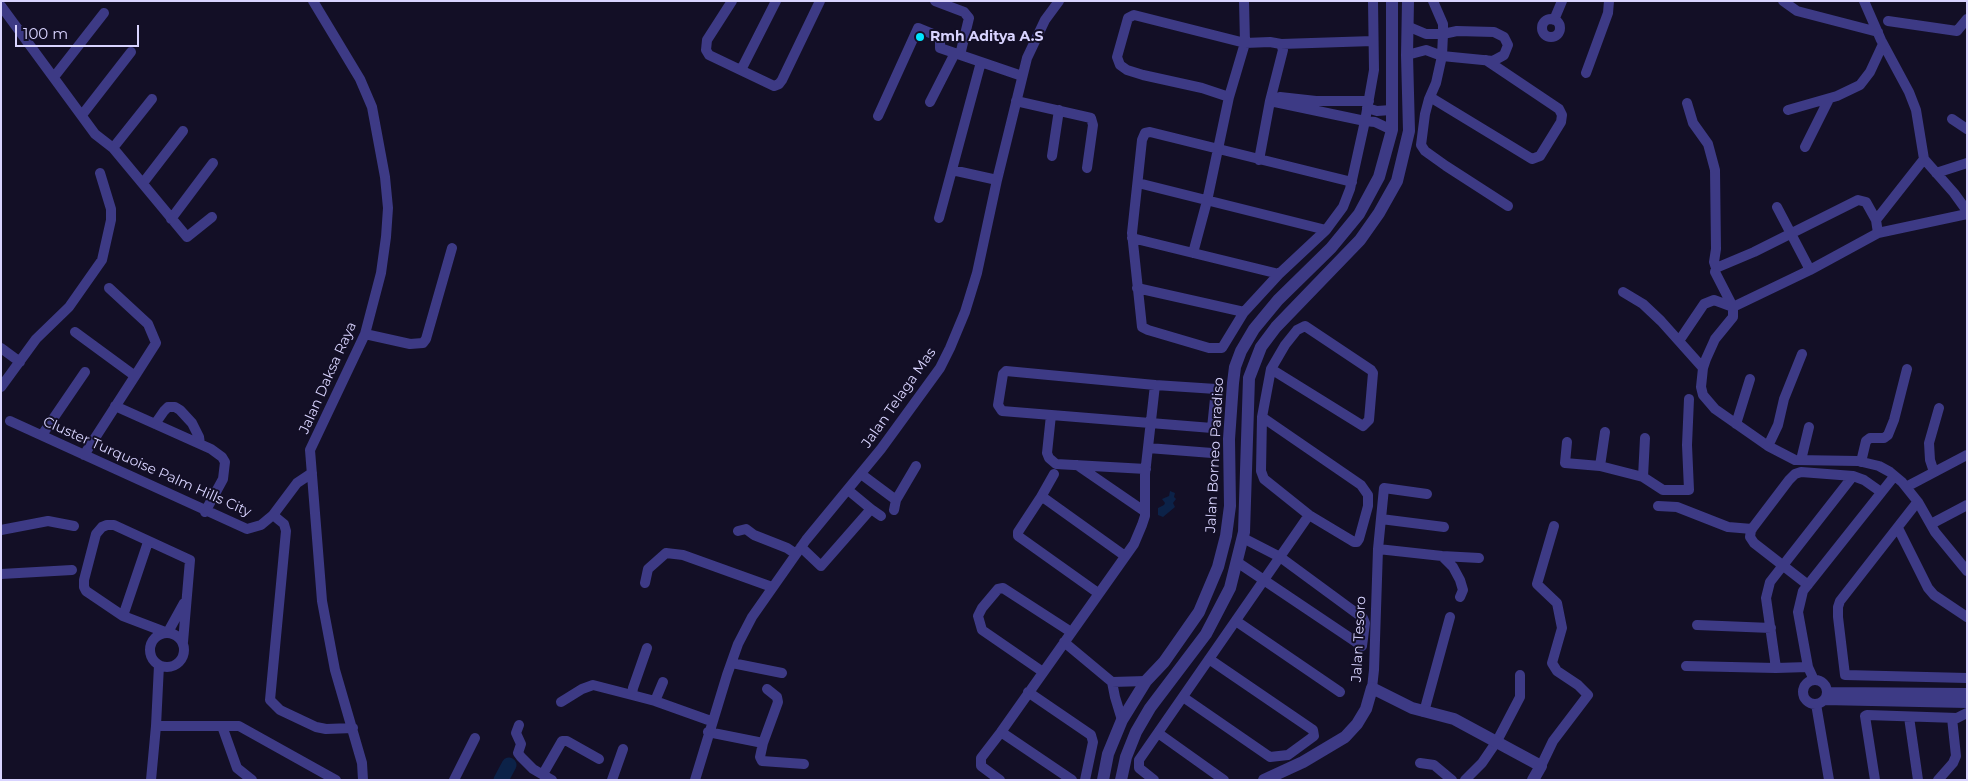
<!DOCTYPE html>
<html>
<head>
<meta charset="utf-8">
<style>
	body { margin:0 }
	#map { position:relative; width:1968px; height:781px; overflow:hidden; background:#130f26; font-family:Montserrat,sans-serif }
	canvas { display:block }
	.frame { position:absolute; inset:0; border:2px solid #d9d4ff; pointer-events:none }
	.scale { position:absolute; left:15px; top:25px; width:124px; height:22px; box-sizing:border-box; border:2px solid #d9d4ff; border-top:0; padding-left:6px; font-size:15px; line-height:18px; white-space:nowrap; color:#d9d4ff; -webkit-text-stroke:4px #130f26; paint-order:stroke }
</style>
</head>
<body>
<div id="map">
<canvas width="1968" height="781"></canvas>
<div class="frame"></div>
<div class="scale">100 m</div>
</div>
<script>
const g = document.querySelector('canvas').getContext('2d');
g.lineJoin = 'round';
function paint(path, color) { g.fillStyle = color; g.fill(path, 'evenodd'); }
const poly = rows => new Path2D(rows.map(r => 'M' + r).join(''));
function trace(path, color, width, dash) { g.strokeStyle = color; g.lineWidth = width; g.lineCap = dash ? 'butt' : 'round'; g.setLineDash(dash || []); g.stroke(path); }
function label(font, color, halo, rows, align = 'center') {
  g.font = font + ' Montserrat,sans-serif'; g.lineWidth = 4; g.setLineDash([]); g.textBaseline = 'middle'; g.strokeStyle = halo; g.fillStyle = color; for (const [text, x, y, turn = 0] of rows) {
    g.save(); g.translate(x, y); g.rotate((+turn || 0) * Math.PI / 180); g.textAlign = isNaN(turn) ? turn : align; if (halo) g.strokeText(text, 0, 0); g.fillText(text, 0, 0); g.restore();
  }
}
paint(poly([
	[1170,491,1175,493,1174,497,1176,499,1173,503,1175,507,1163,517,1158,515,1158,508,1164,505,1165,503,1162,499,1169,496]
]), '#0c2248');
trace(poly([
	[501,780,509,765]
]), '#0c2248', 15);
trace(poly([
	[313,1,360,79,372,107,385,177,388,208,386,237,381,273,365,334,310,450,322,601,335,670,362,763,363,780],
	[732,1,707,40,706,50,709,55,774,86,779,84,782,80,820,1],
	[935,1,964,12,969,18,960,55],
	[1783,1,1797,11,1878,32],
	[1864,1,1881,40,1909,92,1916,110,1924,159,1954,193,1967,211],
	[1,6,95,134,113,148,187,237,212,217],
	'1542 28a9 9 0 1 1 18 0a9 9 0 1 1-18 0Z',
	[1554,20,1562,1],
	[1888,21,1957,31,1967,19],
	[1407,26,1426,34,1443,34,1457,31,1494,32,1504,37,1508,45,1504,55,1493,61,1442,56,1443,34,1443,24,1433,1],
	[1281,44,1373,41],
	[1407,55,1426,50,1442,56,1436,83,1429,99,1425,114,1421,145,1425,151,1446,166,1508,206],
	[741,70,776,1],
	[1586,73,1608,13,1609,1],
	[54,77,104,13],
	[1229,97,1202,88,1143,75,1127,70,1120,65,1117,57,1128,18,1134,15,1245,43,1270,42,1281,44,1283,50,1270,101,1259,160],
	[1280,97,1316,101,1369,101],
	[1430,97,1532,159,1540,156,1561,122,1562,115,1559,109,1486,60],
	[1016,101,1091,118,1093,125,1087,168],
	[1270,101,1365,121,1374,70,1373,1],
	[930,102,955,53],
	[1687,103,1693,123,1708,144,1715,170,1716,249,1714,262,1716,268],
	[1367,108,1377,111,1391,110],
	[1788,110,1837,96,1860,85,1870,72,1883,44],
	[82,115,131,52],
	[878,116,918,28,940,37,940,48,1022,76],
	[1952,119,1967,129],
	[1805,147,1829,99],
	[113,148,152,99],
	[1052,156,1059,110],
	[1924,159,1876,220,1878,233,1810,270,1733,307,1733,317,1715,339,1706,359,1703,368,1701,387,1703,395,1715,409,1768,446,1795,460,1858,461,1879,466,1890,472,1902,482,1918,502,1935,532,1967,571],
	[952,170,997,180],
	[1936,173,1967,163],
	[1352,182,1150,132,1145,133,1142,140,1132,233,1142,327,1148,330,1209,348,1222,348,1244,312,1279,274,1326,230,1343,207,1350,189,1365,121,1375,122,1392,130],
	[143,183,183,131],
	[1138,183,1326,230],
	[1777,207,1810,270],
	[939,218,981,62],
	[171,219,213,163],
	[1878,233,1967,214],
	[1132,238,1279,274],
	[1193,253,1207,201,1229,97,1245,43,1244,1],
	[109,288,148,324,156,343,135,376],
	[1137,288,1244,312],
	[1623,292,1643,304,1661,321,1703,368],
	[1733,307,1715,272,1716,268,1754,252,1858,200,1866,202,1876,220],
	[75,332,135,376,84,455],
	[365,334,410,344,423,343,426,339,452,248],
	[1679,341,1704,304,1714,300,1733,307],
	[1,348,20,362],
	[1006,371,1155,385,1216,389,1212,428,1002,411,998,405,1003,374,1006,371],
	[1,387,36,339,69,307,102,260,111,220,111,209,100,173],
	[115,406,211,449,222,457,225,462,223,479,205,512],
	[1051,415,1047,453,1049,458,1056,464,1146,469],
	[1262,417,1361,485,1368,495,1368,506,1359,539,1357,542,1354,542,1309,515,1264,479,1261,471,1262,417,1271,369,1285,345,1297,330,1305,326,1371,370,1373,373,1369,420,1363,426,1271,369],
	[10,421,247,529,261,525,273,515,297,483,312,473],
	[155,424,164,411,168,407,175,407,180,410,192,423,199,437,200,444],
	[1736,424,1750,379],
	[42,435,85,372],
	[1567,442,1565,463,1600,466,1643,477,1663,490,1689,490,1687,445,1689,399],
	[1768,446,1778,425,1784,399,1802,354],
	[1148,448,1212,453],
	[1801,460,1809,427],
	[1861,462,1866,441,1870,438,1884,438,1888,435,1894,420,1907,369],
	[1077,465,1144,511],
	[1600,466,1605,432],
	[1934,472,1930,460,1929,443,1939,408],
	[861,474,896,500],
	[1643,477,1645,438],
	[1906,487,1967,455],
	[1041,497,1054,474],
	[1915,505,1840,601,1838,607,1838,617,1845,675,1967,678],
	[1658,506,1677,507,1728,527,1752,529],
	[871,509,881,516],
	[894,510,896,500,916,466],
	[273,515,284,524,286,531,270,700,280,710,316,727,326,729,353,728],
	[1381,519,1444,527],
	[1931,524,1967,505],
	[1898,528,1928,588,1934,595,1967,617],
	[1,530,48,521,74,526],
	[738,531,746,529,754,535,787,548,796,554],
	[801,547,821,566,871,509,848,490],
	[1378,549,1384,488,1427,494],
	[1442,556,1453,567,1460,580,1463,590,1460,597],
	[1237,562,1362,646,1365,623,1363,618,1280,557,1243,538],
	[1,574,72,570],
	[645,583,648,569,666,553,683,555,772,587],
	[1808,585,1754,543,1750,537,1751,530,1789,480,1795,474,1801,472,1853,476,1864,480,1881,492],
	[1098,593,1018,536,1018,532,1039,500,1041,497,1044,498,1125,556],
	[123,616,148,542],
	[1236,621,1340,692],
	[1697,625,1771,628],
	[165,632,123,616,86,591,84,587,84,580,96,534,102,527,107,525,114,525,190,560,183,642],
	[168,632,184,603],
	'150 650a17 17 0 1 1 34 0a17 17 0 1 1-34 0Z',
	[1064,642,1112,682,1115,697,1122,720],
	[647,648,633,688,632,695,655,701,711,721],
	[732,663,782,673],
	[1686,666,1776,668,1808,667],
	[1776,668,1766,598,1770,582,1853,476],
	[1043,672,982,630,978,616,982,608,998,589,1003,588,1071,632],
	'1803 692a12 12 0 1 1 24 0a12 12 0 1 1-24 0Z',
	[1814,680,1808,667,1798,612,1803,591,1892,479],
	[1112,682,1146,681],
	[1372,688,1374,670,1378,549,1442,556,1479,558],
	[1028,692,1091,735,1093,742,1085,780],
	[1827,692,1967,693],
	[1183,697,1270,757,1288,755,1314,736,1313,730,1209,659],
	[1824,700,1967,703],
	[655,701,663,682],
	[561,702,582,689,593,685,632,695],
	[1816,704,1829,780],
	[1424,712,1450,617],
	[1909,717,1918,780],
	[519,725,516,733,521,744,518,753,521,757,533,769,552,780],
	[156,726,159,665],
	[222,726,237,768,252,780],
	[708,732,763,743,760,757,762,761,804,764],
	[1001,732,1072,780],
	[1158,733,1224,780],
	[763,743,778,702,777,697,767,689],
	[1420,763,1434,765,1452,780],
	[1541,766,1553,741,1588,695,1578,685,1557,671,1552,663,1562,628,1557,603,1537,584,1554,526],
	[543,774,562,741,567,741,599,759],
	[151,780,156,726,239,726,336,780],
	[454,780,475,738],
	[612,780,623,749],
	[695,780,727,675,738,644,752,617,806,540,881,449,940,368,950,348,965,312,977,273,997,180,1027,58,1045,20,1059,1],
	[1000,780,981,766,981,758,1001,732,1134,544,1142,525,1145,516,1145,474,1155,385],
	[1154,780,1139,768,1139,760,1309,515],
	[1465,780,1482,763,1497,741,1520,697,1520,675],
	[1875,780,1865,716,1867,715,1957,718,1967,713],
	[1938,780,1953,763,1956,756,1952,718]
]), '#3d3a85', 10);
trace(poly([
	[1103,780,1108,754,1122,720,1146,681,1164,662,1199,612,1218,567,1226,536,1230,506,1229,439,1233,383,1235,367,1241,351,1254,329,1278,300,1331,248,1359,214,1379,177,1392,130,1392,1],
	[1121,780,1126,757,1136,732,1150,708,1206,634,1230,588,1244,532,1249,378,1261,347,1276,327,1360,240,1379,213,1397,181,1409,131,1407,55,1408,1],
	[1264,780,1303,762,1345,737,1357,724,1366,709,1372,688,1412,708,1454,719,1541,766,1533,780]
]), '#3d3a85', 12);
for (const [x, y, r, color] of [
	[920,37,5,"#00e5ff"]
]) { const dot = new Path2D(); dot.arc(x, y, r, 0, 2 * Math.PI); g.fillStyle = color; g.fill(dot); trace(dot, '#130f26', 2); }
label('bold 14px', '#d9d4ff', '#130f26', [
	["Rmh Aditya A.S",930,37]
], 'left');
label('14px', '#d9d4ff', '#130f26', [
	["Jalan Daksa Raya",328,378,-66],
	["Jalan Telaga Mas",899,398,-55],
	["Jalan Borneo Paradiso",1215,455,-87],
	["Cluster Turquoise Palm Hills City",147,467,24],
	["Jalan Tesoro",1359,639,-87]
]);
</script>
</body>
</html>
